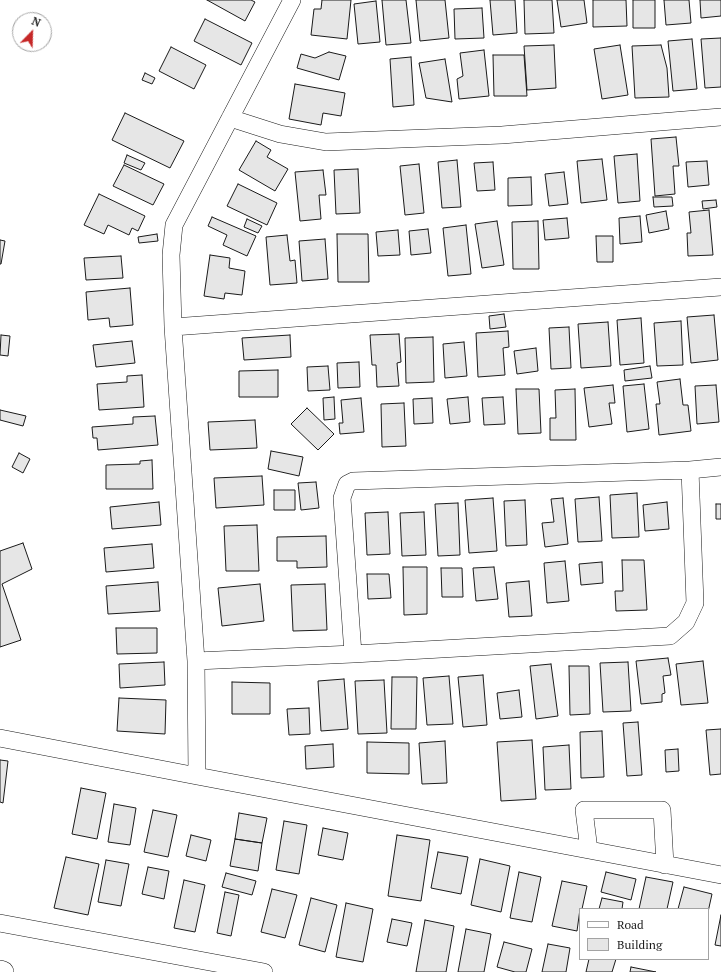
<!DOCTYPE html>
<html>
<head>
<meta charset="utf-8">
<style>
	body { margin:0 }
	#map { position:relative; width:721px; height:972px; overflow:hidden; background:#fff; font-family:"PT Serif",serif }
	canvas { display:block }
	.legend { position:absolute; left:579px; top:908px; width:130px; height:52px; box-sizing:border-box; background:#fff; border:1px solid #a3a3a3; margin:0; padding:5px 7px; list-style:none; font-size:12px; color:#1a1a1a }
	.legend li { display:flex; align-items:center; gap:8px; height:20px }
	.legend b { width:20px; border:1px solid #a3a3a3 }
	.north { position:absolute; left:12px; top:12px; width:40px; height:40px; box-sizing:border-box; background:#fff; border:1px solid #a3a3a3; border-radius:50%; rotate:23deg; font-size:11px; font-weight:700; line-height:16px; text-align:center; color:#1a1a1a }
	.north::after { content:''; display:block; margin:auto; width:14px; height:18px; background:#c62828; clip-path:polygon(50% 0,100% 100%,50% 72%,0 100%) }
</style>
</head>
<body>
<div id="map">
<canvas width="721" height="972"></canvas>
<ul class="legend">
<li><b style="height:5px;background:#fff"></b>Road</li>
<li><b style="height:11px;background:#e6e6e6"></b>Building</li>
</ul>
<div class="north">N</div>
</div>
<script>
const g = document.querySelector('canvas').getContext('2d');
g.lineJoin = 'round';
function paint(path, color) { g.fillStyle = color; g.fill(path, 'evenodd'); }
const poly = rows => new Path2D(rows.map(r => 'M' + r).join(''));
function trace(path, color, width, dash) { g.strokeStyle = color; g.lineWidth = width; g.lineCap = dash ? 'butt' : 'round'; g.setLineDash(dash || []); g.stroke(path); }
const building = poly([
	[207,0,251,0,255,2,245,21,207,0],
	[322,0,351,0,347,39,311,35,314,9,321,9,322,0],
	[382,0,406,0,411,43,386,45,382,0],
	[416,0,445,0,449,38,420,41,416,0],
	[490,0,515,0,517,33,493,35,490,0],
	[524,0,552,0,554,33,525,34,524,0],
	[557,0,584,0,587,23,561,27,557,0],
	[593,0,626,0,627,26,593,27,593,0],
	[633,0,655,0,655,28,633,28,633,0],
	[664,0,689,0,691,23,666,25,664,0],
	[700,0,721,0,721,16,701,18,700,0],
	[376,1,380,42,358,44,354,4,376,1],
	[482,8,484,38,455,39,454,9,482,8],
	[205,19,252,43,241,65,194,41,205,19],
	[721,38,721,87,705,88,701,39,721,38],
	[692,39,697,89,673,91,668,41,692,39],
	[554,45,556,88,527,90,524,46,554,45],
	[620,45,628,95,602,99,594,49,620,45],
	[661,45,667,68,669,97,635,98,632,46,661,45],
	[171,47,206,65,194,89,159,71,171,47],
	[484,50,489,96,459,99,457,79,463,76,460,53,484,50],
	[329,52,346,56,339,80,297,68,301,54,315,58,329,52],
	[493,55,524,55,527,96,494,96,493,55],
	[411,57,414,105,393,107,390,59,411,57],
	[445,59,452,102,426,98,419,63,445,59],
	[145,73,155,78,152,84,142,80,145,73],
	[295,84,345,93,341,116,323,113,321,125,289,119,295,84],
	[125,113,184,141,170,168,112,140,125,113],
	[676,137,679,166,673,166,675,194,655,196,651,139,676,137],
	[256,141,271,150,267,157,288,169,275,191,239,170,256,141],
	[637,154,640,201,618,203,614,156,637,154],
	[127,155,145,163,141,170,124,163,127,155],
	[602,159,607,200,581,203,577,161,602,159],
	[457,160,461,207,442,208,438,162,457,160],
	[707,161,709,185,688,187,686,162,707,161],
	[493,162,495,190,477,191,474,163,493,162],
	[419,164,424,213,405,215,400,166,419,164],
	[124,165,164,184,153,205,113,186,124,165],
	[358,169,360,213,336,214,334,170,358,169],
	[323,170,326,195,319,195,321,219,300,221,295,172,323,170],
	[564,172,568,204,549,206,545,174,564,172],
	[531,177,532,205,508,206,508,178,531,177],
	[238,184,277,203,267,225,227,206,238,184],
	[99,194,145,216,138,231,132,228,129,235,108,225,104,234,84,225,99,194],
	[653,197,672,197,673,206,654,207,653,197],
	[716,200,717,207,703,209,702,201,716,200],
	[709,210,713,255,688,256,687,233,691,233,689,212,709,210],
	[666,211,669,229,649,233,646,215,666,211],
	[640,216,642,242,620,244,619,218,640,216],
	[212,217,256,236,247,256,223,245,227,235,208,226,212,217],
	[567,218,569,238,545,240,543,220,567,218],
	[247,219,262,226,258,233,244,227,247,219],
	[497,221,504,265,482,268,475,224,497,221],
	[538,221,539,269,513,269,512,222,538,221],
	[466,225,471,274,448,276,443,228,466,225],
	[428,229,431,253,411,255,409,231,428,229],
	[398,230,400,255,378,256,376,232,398,230],
	[157,234,158,241,139,243,138,237,157,234],
	[337,234,368,234,369,282,338,282,337,234],
	[287,235,290,261,295,260,297,283,270,285,266,237,287,235],
	[596,236,613,236,613,262,597,262,596,236],
	[325,239,328,279,302,281,299,241,325,239],
	[0,240,5,241,1,264,0,264,0,240],
	[210,255,230,258,229,268,245,271,242,295,225,293,224,299,204,296,210,255],
	[121,256,123,278,86,280,84,258,121,256],
	[130,288,133,325,110,327,109,318,88,320,86,292,130,288],
	[504,314,506,327,490,329,489,316,504,314],
	[714,315,718,360,691,363,687,317,714,315],
	[641,318,644,363,620,365,617,320,641,318],
	[681,321,683,365,657,366,654,323,681,321],
	[608,322,611,366,581,368,578,324,608,322],
	[569,327,571,368,551,369,549,328,569,327],
	[508,331,509,347,503,348,505,375,478,377,476,333,508,331],
	[399,334,401,362,397,363,399,386,377,387,376,365,372,365,370,335,399,334],
	[1,335,10,336,8,356,0,355,1,335],
	[290,335,291,357,244,360,242,338,290,335],
	[433,337,434,382,406,383,405,338,433,337],
	[132,341,135,363,96,367,93,345,132,341],
	[464,342,467,376,445,378,443,344,464,342],
	[536,348,538,371,517,374,514,351,536,348],
	[359,362,360,387,338,388,337,363,359,362],
	[328,366,330,390,308,391,307,367,328,366],
	[650,366,652,378,625,381,624,370,650,366],
	[278,370,278,397,239,397,239,371,278,370],
	[142,375,144,407,99,410,97,384,127,382,127,376,142,375],
	[680,379,683,405,688,405,691,431,659,435,656,404,660,404,657,382,680,379],
	[644,384,649,429,627,432,623,386,644,384],
	[613,385,615,403,609,403,612,424,589,427,584,388,613,385],
	[716,385,719,422,697,424,695,386,716,385],
	[516,389,539,389,541,433,518,434,516,389],
	[575,389,576,440,550,440,550,418,556,418,555,390,575,389],
	[334,397,335,419,324,420,323,398,334,397],
	[468,397,470,422,450,424,447,399,468,397],
	[503,397,505,424,484,425,482,398,503,397],
	[361,398,364,432,340,434,339,423,343,423,341,400,361,398],
	[432,398,433,423,414,424,413,399,432,398],
	[404,403,406,446,382,447,381,404,404,403],
	[307,408,334,434,318,450,291,424,307,408],
	[0,410,26,416,23,426,0,420,0,410],
	[155,416,158,445,98,450,97,438,93,438,92,427,133,424,133,417,155,416],
	[255,420,257,448,210,450,208,422,255,420],
	[271,451,303,457,299,476,268,469,271,451],
	[19,453,30,459,23,473,12,467,19,453],
	[152,460,153,489,106,489,106,465,140,464,140,461,152,460],
	[262,476,264,505,216,508,214,478,262,476],
	[316,482,319,508,301,510,298,483,316,482],
	[274,490,295,490,295,510,274,510,274,490],
	[637,493,639,537,612,538,610,495,637,493],
	[599,497,602,541,578,542,575,499,599,497],
	[493,498,497,551,469,553,465,500,493,498],
	[563,498,568,544,545,547,542,523,554,522,551,499,563,498],
	[525,500,527,545,506,546,504,501,525,500],
	[159,502,161,525,112,529,110,507,159,502],
	[667,502,669,529,645,531,643,505,667,502],
	[458,503,460,555,438,556,435,504,458,503],
	[716,504,721,504,721,519,716,519,716,504],
	[388,512,390,554,367,555,365,513,388,512],
	[424,512,426,555,402,556,400,513,424,512],
	[257,525,259,571,226,571,224,526,257,525],
	[326,536,327,567,297,568,297,561,277,561,277,537,326,536],
	[23,543,32,569,2,584,21,640,0,647,0,551,23,543],
	[152,544,154,568,106,572,104,548,152,544],
	[622,560,644,560,647,610,616,611,615,591,623,591,622,560],
	[565,561,569,601,547,603,544,563,565,561],
	[602,562,603,583,581,585,579,564,602,562],
	[403,567,427,567,427,614,404,615,403,567],
	[494,567,498,599,476,601,473,568,494,567],
	[441,568,462,568,463,597,442,597,441,568],
	[367,574,389,574,391,598,368,599,367,574],
	[529,581,532,616,509,617,506,583,529,581],
	[158,582,160,611,108,614,106,586,158,582],
	[260,584,264,621,222,626,218,588,260,584],
	[325,584,327,630,293,631,291,585,325,584],
	[116,628,157,628,157,653,117,654,116,628],
	[668,658,671,675,663,676,665,693,662,694,662,702,641,704,636,661,668,658],
	[703,661,708,703,681,705,676,664,703,661],
	[164,662,165,685,120,688,119,664,164,662],
	[628,662,631,711,603,712,600,663,628,662],
	[551,664,558,716,536,719,530,666,551,664],
	[569,666,589,666,590,714,570,715,569,666],
	[483,675,487,725,463,727,458,677,483,675],
	[449,676,453,724,427,725,423,678,449,676],
	[392,677,417,677,416,729,391,729,392,677],
	[344,679,348,729,321,731,318,681,344,679],
	[384,680,387,733,358,734,355,681,384,680],
	[232,682,270,683,270,714,232,714,232,682],
	[519,690,522,717,500,719,497,693,519,690],
	[119,698,166,700,165,734,117,731,119,698],
	[309,708,310,734,289,735,287,709,309,708],
	[638,722,642,775,627,776,623,723,638,722],
	[721,729,721,774,710,775,706,730,721,729],
	[602,731,604,777,581,778,580,732,602,731],
	[532,740,536,799,501,801,497,742,532,740],
	[445,741,447,783,422,784,419,743,445,741],
	[367,742,409,743,409,774,367,773,367,742],
	[333,744,334,767,306,769,305,746,333,744],
	[569,745,571,789,545,790,543,747,569,745],
	[678,749,679,771,666,772,665,750,678,749],
	[0,760,8,761,3,803,0,802,0,760],
	[81,788,106,793,97,839,72,834,81,788],
	[114,804,136,808,130,845,108,842,114,804],
	[153,810,177,815,168,857,144,852,153,810],
	[239,813,267,818,262,843,235,839,239,813],
	[284,821,307,825,299,874,276,870,284,821],
	[323,828,348,833,343,860,318,855,323,828],
	[191,835,211,840,206,861,186,856,191,835],
	[397,835,430,840,421,901,388,896,397,835],
	[235,839,262,843,258,871,230,866,235,839],
	[438,852,468,857,461,894,431,888,438,852],
	[66,857,99,864,88,915,54,908,66,857],
	[480,859,510,866,501,912,471,905,480,859],
	[106,860,129,864,121,906,98,902,106,860],
	[148,867,169,871,164,899,142,894,148,867],
	[519,872,541,877,532,922,510,918,519,872],
	[606,872,636,879,631,900,601,892,606,872],
	[226,873,256,881,252,895,222,887,226,873],
	[646,877,673,882,667,909,639,909,646,877],
	[184,880,205,885,195,932,174,928,184,880],
	[562,881,587,886,582,909,580,909,577,931,552,926,562,881],
	[684,887,712,894,708,912,708,909,678,909,684,887],
	[272,889,297,895,285,938,261,932,272,889],
	[225,892,239,895,231,936,217,933,225,892],
	[311,898,337,905,325,952,299,945,311,898],
	[602,898,623,902,622,909,599,909,602,898],
	[346,903,373,909,363,962,336,957,346,903],
	[721,915,721,946,715,945,721,915],
	[392,919,412,923,407,946,387,942,392,919],
	[425,920,454,926,446,972,416,972,425,920],
	[466,929,491,934,484,972,458,972,466,929],
	[504,942,532,949,526,972,515,972,497,967,504,942],
	[548,944,570,948,566,972,542,972,548,944],
	[589,959,616,959,612,972,586,972,589,959],
	[631,967,656,972,630,972,631,967]
]);
paint(building, '#e6e6e6');
trace(building, '#1a1a1a', 1);
const minor = poly([
	[292,0,174,225,171,255,173,327,196,661,197,776,721,875],
	[230,118,280,134,326,142,502,135,721,117],
	[173,327,721,287],
	[353,654,342,498,347,484,353,481,690,470],
	[196,661,353,654,670,636,686,622,695,603,690,470,721,467],
	[0,738,197,776],
	[589,850,584,810,662,810,665,865],
	[0,923,264,972]
]);
const tertiary = poly([
	[0,971,3,972]
]);
trace(minor, '#1a1a1a', 18);
trace(tertiary, '#1a1a1a', 22);
trace(minor, '#fff', 17);
trace(tertiary, '#fff', 21);
</script>
</body>
</html>
